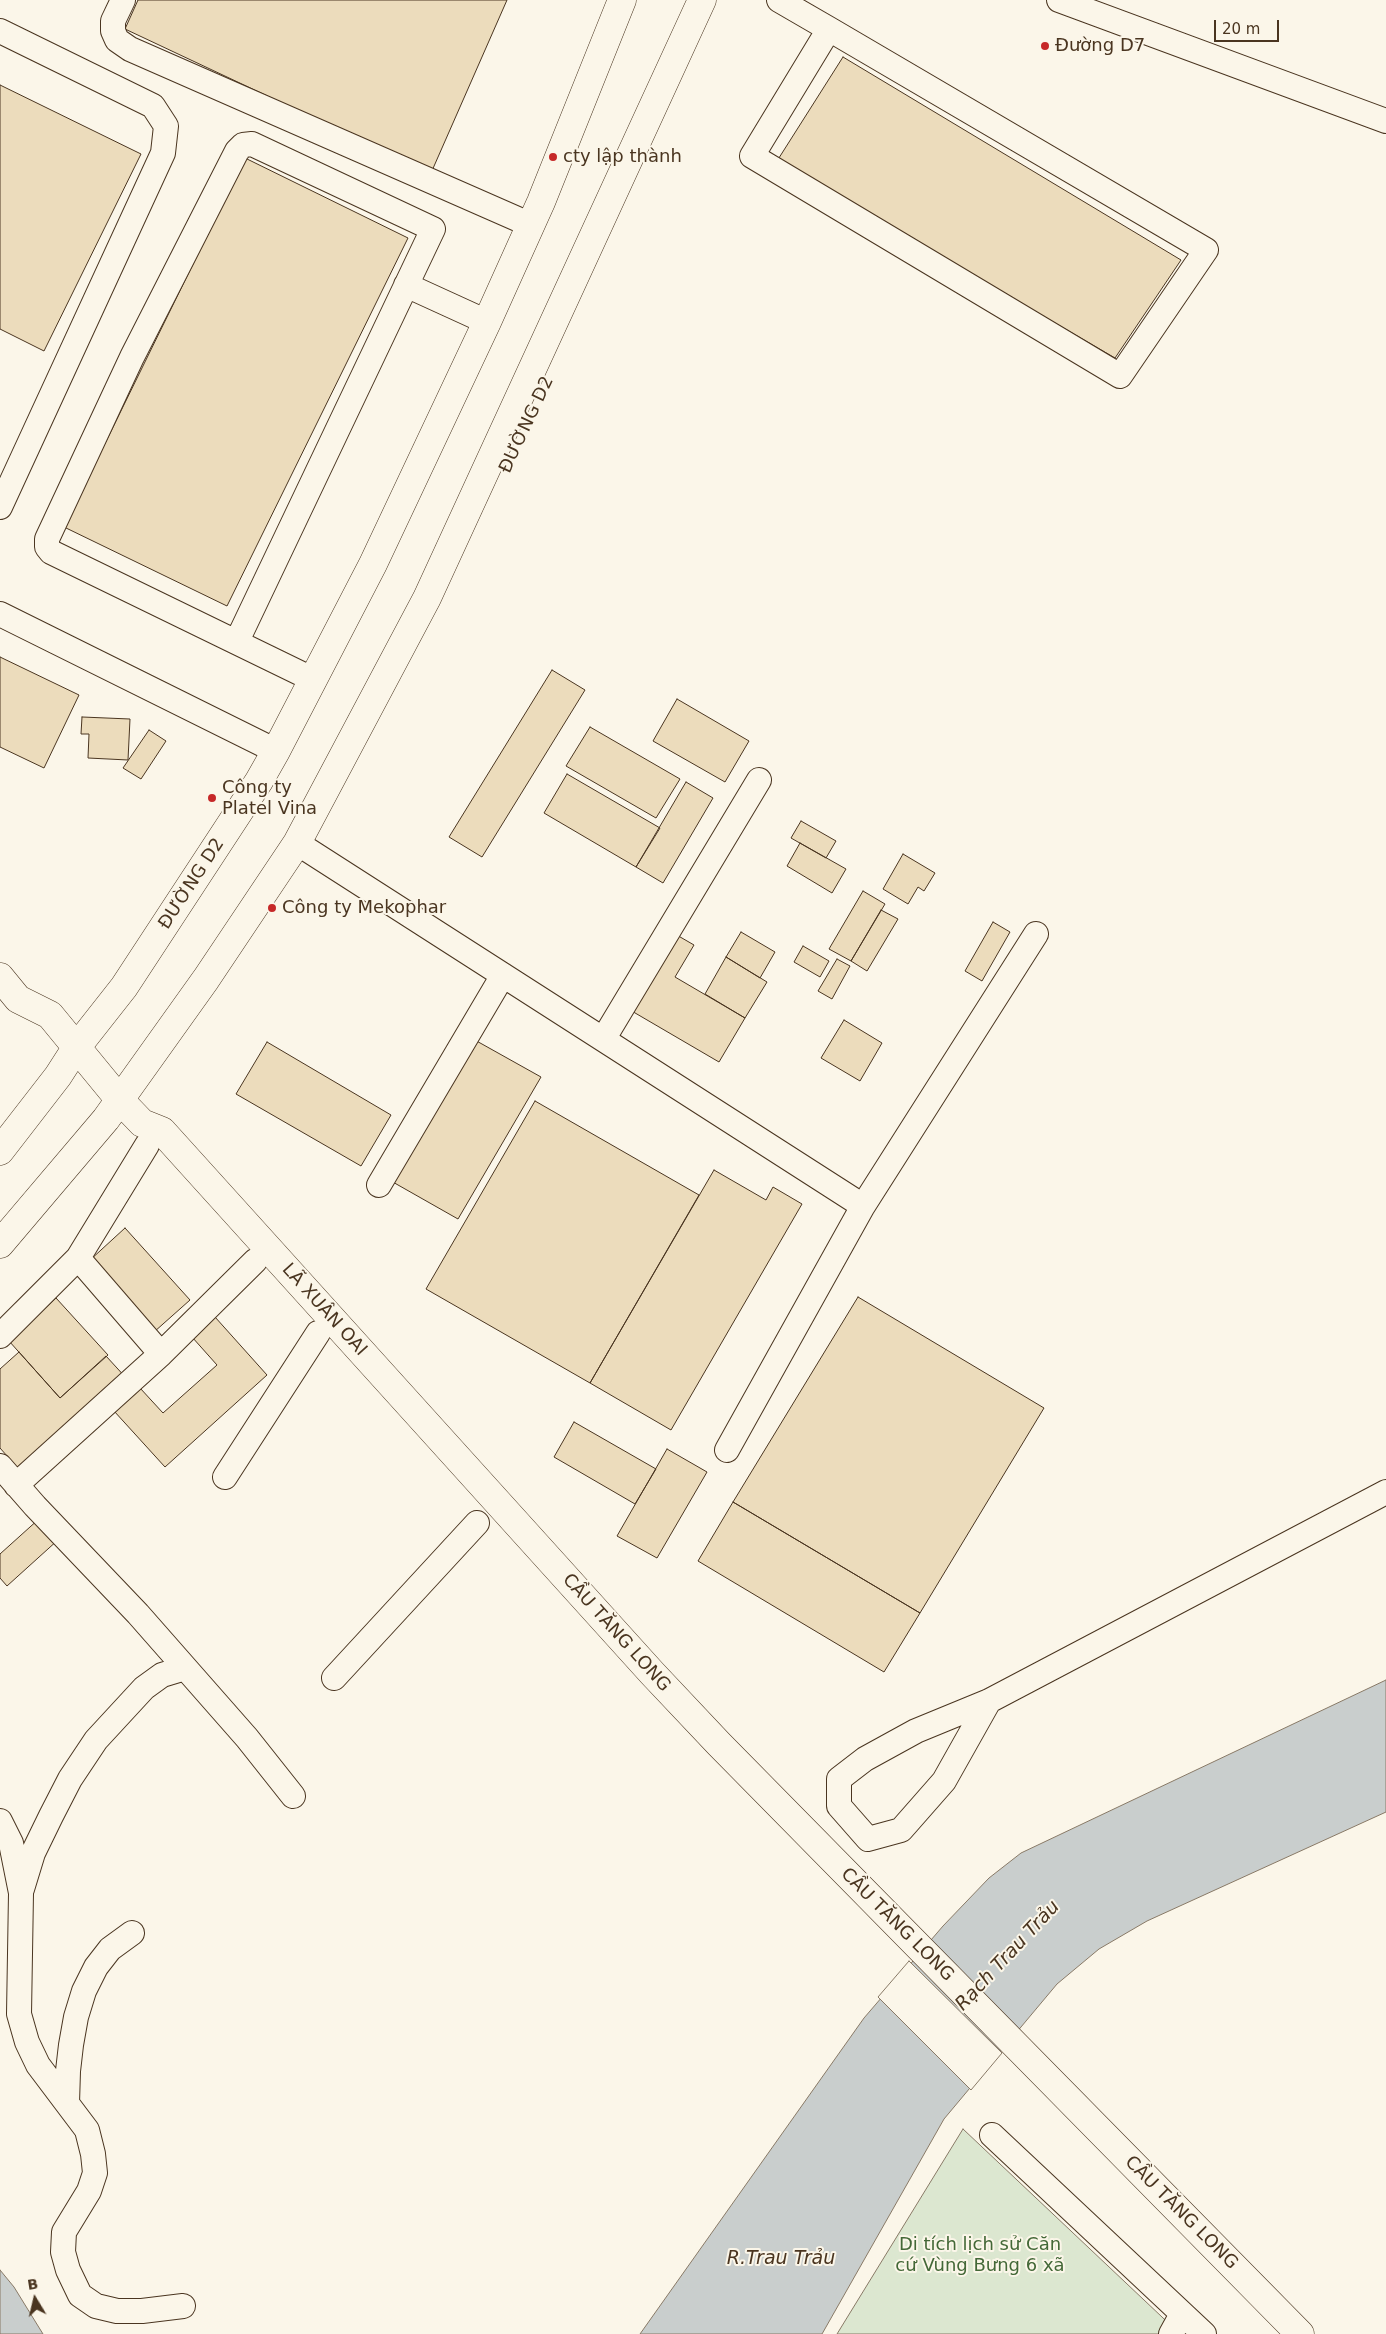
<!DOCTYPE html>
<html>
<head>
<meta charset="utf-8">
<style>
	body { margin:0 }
	#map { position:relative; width:1386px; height:2334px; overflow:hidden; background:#fbf6e9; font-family:"DejaVu Sans",sans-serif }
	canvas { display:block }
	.north { position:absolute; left:10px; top:2274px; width:50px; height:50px; -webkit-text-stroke:4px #fbf6e9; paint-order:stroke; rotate:351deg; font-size:14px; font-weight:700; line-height:20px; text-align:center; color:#4a3520 }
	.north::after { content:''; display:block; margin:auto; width:18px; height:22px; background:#4a3520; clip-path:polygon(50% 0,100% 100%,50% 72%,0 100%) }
	.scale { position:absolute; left:1214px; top:20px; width:65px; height:22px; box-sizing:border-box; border:2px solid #4a3520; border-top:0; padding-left:6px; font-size:15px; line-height:18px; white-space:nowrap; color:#4a3520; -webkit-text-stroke:4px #fbf6e9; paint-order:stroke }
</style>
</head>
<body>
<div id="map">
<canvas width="1386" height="2334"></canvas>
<div class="north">B</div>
<div class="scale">20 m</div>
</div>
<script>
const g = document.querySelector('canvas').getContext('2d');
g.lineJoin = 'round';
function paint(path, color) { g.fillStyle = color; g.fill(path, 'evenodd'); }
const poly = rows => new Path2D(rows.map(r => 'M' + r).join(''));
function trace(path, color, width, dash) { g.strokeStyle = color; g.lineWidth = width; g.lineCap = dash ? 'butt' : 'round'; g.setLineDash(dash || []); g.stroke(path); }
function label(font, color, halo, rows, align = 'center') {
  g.font = font + ' "DejaVu Sans",sans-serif'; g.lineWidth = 4; g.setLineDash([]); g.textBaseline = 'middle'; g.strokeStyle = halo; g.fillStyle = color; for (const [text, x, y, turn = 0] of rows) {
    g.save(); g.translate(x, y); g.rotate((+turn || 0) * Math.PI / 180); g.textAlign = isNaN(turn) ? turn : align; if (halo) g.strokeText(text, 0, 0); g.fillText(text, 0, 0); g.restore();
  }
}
const green = poly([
	[963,2129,1180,2334,837,2334,963,2129]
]);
paint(green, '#dce7d0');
trace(green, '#887966', 1);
const water = poly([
	[1386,1680,1386,1812,1147,1921,1099,1949,1057,1984,944,2119,822,2334,640,2334,864,2018,943,1926,989,1878,1021,1853,1386,1680],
	[0,2270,14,2287,43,2334,0,2334,0,2270]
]);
paint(water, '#c9cecd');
trace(water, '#887966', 1);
const pier = poly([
	[909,1961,1002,2053,971,2090,878,1997,909,1961]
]);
paint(pier, '#fbf6e9');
trace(pier, '#887966', 1);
const building = poly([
	[138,0,507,0,431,173,125,29,138,0],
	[843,57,1181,260,1115,358,777,161,843,57],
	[0,85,141,154,44,351,0,329,0,85],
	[245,158,408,238,227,606,64,527,245,158],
	[0,657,79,695,44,768,0,747,0,657],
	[552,670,585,690,482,857,449,837,552,670],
	[677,699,749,741,725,782,653,741,677,699],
	[82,717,130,719,128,760,88,758,89,734,81,734,82,717],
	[590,727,680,779,656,818,566,766,590,727],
	[149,730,166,741,141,779,123,768,149,730],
	[567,774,660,828,636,867,544,813,567,774],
	[686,782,713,798,663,883,636,867,686,782],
	[801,821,836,841,826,858,791,838,801,821],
	[800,843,846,869,832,893,787,866,800,843],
	[903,854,935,873,924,891,918,887,908,904,883,889,903,854],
	[863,891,885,904,851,961,829,949,863,891],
	[881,910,898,919,867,971,851,961,881,910],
	[993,922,1010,932,982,981,965,971,993,922],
	[741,932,775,952,760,978,726,957,741,932],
	[675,934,694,945,675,977,745,1018,719,1062,630,1010,675,934],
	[803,946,829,961,820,977,794,962,803,946],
	[726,957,767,982,745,1018,705,994,726,957],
	[837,959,850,966,832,999,818,991,837,959],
	[844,1020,882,1043,860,1081,821,1058,844,1020],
	[473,1039,541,1077,458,1219,391,1181,473,1039],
	[267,1042,391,1115,361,1166,236,1094,267,1042],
	[535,1101,699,1195,590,1383,426,1289,535,1101],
	[714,1170,766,1200,773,1187,802,1204,671,1430,590,1383,714,1170],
	[125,1228,190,1300,154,1332,89,1261,125,1228],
	[858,1297,1044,1408,920,1613,733,1502,858,1297],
	[56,1298,108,1355,60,1398,9,1341,56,1298],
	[215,1317,267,1375,165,1467,114,1411,140,1388,163,1413,217,1365,192,1337,215,1317],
	[19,1352,60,1398,106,1356,128,1380,23,1474,0,1448,0,1369,19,1352],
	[574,1422,656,1469,635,1504,554,1457,574,1422],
	[667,1449,707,1472,657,1558,617,1536,667,1449],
	[733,1502,920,1613,884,1672,698,1561,733,1502],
	[40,1518,59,1539,7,1586,0,1578,0,1554,40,1518]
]);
paint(building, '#ecdcbc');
trace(building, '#4a3520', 1);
const minor = poly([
	[123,0,113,21,113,31,117,40,130,49,531,225],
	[779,0,829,29,1206,250,1120,376,752,156,829,29],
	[1059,0,1386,121],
	[0,31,153,106,166,126,163,153,0,507],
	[406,285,487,322],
	[0,614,276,751],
	[237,641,433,229,252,144,243,145,237,151,132,357,47,539,47,547,51,552,312,679],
	[297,843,863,1206,727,1450],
	[604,1038,759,780],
	[379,1185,503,975],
	[863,1206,1036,934],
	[78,1258,161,1354],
	[0,1336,78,1258,147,1145],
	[0,1466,35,1506,138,1614,247,1738,293,1796],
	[225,1477,318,1333],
	[16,1485,161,1354,255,1261],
	[334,1678,477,1523],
	[989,1701,944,1781,901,1830,868,1839,839,1806,839,1779,865,1759,916,1731,989,1701,1386,1492],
	[0,1821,11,1843,21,1893,19,2014,27,2042,38,2065,87,2130,93,2154,95,2173,89,2191,64,2232,63,2252,68,2270,80,2295,96,2306,117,2311,142,2311,183,2306],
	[22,1889,33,1853,51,1816,70,1779,96,1740,144,1688,162,1675,185,1668],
	[67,2103,68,2071,71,2045,76,2017,84,1991,96,1967,110,1949,132,1933],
	[992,2135,1204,2334],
	[1171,2334,1182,2314]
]);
const major = poly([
	[0,977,18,999,50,1015,119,1099,142,1123,162,1131,652,1673,719,1744,1300,2334],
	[0,1151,58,1076,76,1048,124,987,259,781,276,751,373,564,487,322,541,202,622,0],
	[0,1244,106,1119,206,979,297,843,427,598,702,0]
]);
trace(minor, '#4a3520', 26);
trace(major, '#4a3520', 29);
trace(minor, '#fbf6e9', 24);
trace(major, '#fbf6e9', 28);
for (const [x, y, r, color] of [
	[1045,46,5,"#c62828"],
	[553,157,5,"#c62828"],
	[212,798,5,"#c62828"],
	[272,908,5,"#c62828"]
]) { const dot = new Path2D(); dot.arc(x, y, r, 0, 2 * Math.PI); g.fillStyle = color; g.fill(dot); trace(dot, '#fbf6e9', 2); }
label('18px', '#4a3520', '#fbf6e9', [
	["Đường D7",1055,46],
	["cty lập thành",563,157],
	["Công ty",222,788],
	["Platel Vina",222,809],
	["Công ty Mekophar",282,908]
], 'left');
label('18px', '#4a3520', '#fbf6e9', [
	["ĐƯỜNG D2",527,425,-65],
	["ĐƯỜNG D2",192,884,-57],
	["LÃ XUÂN OAI",324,1310,48],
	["CẦU TĂNG LONG",616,1633,48],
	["CẦU TĂNG LONG",897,1925,45],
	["CẦU TĂNG LONG",1181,2213,45]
]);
label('18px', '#436837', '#fbf6e9', [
	["Di tích lịch sử Căn",980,2245],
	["cứ Vùng Bưng 6 xã",980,2266]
]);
label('italic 19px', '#4a3520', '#fbf6e9', [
	["Rạch Trau Trảu",1008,1956,-47],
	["R.Trau Trảu",781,2259]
]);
</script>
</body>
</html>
